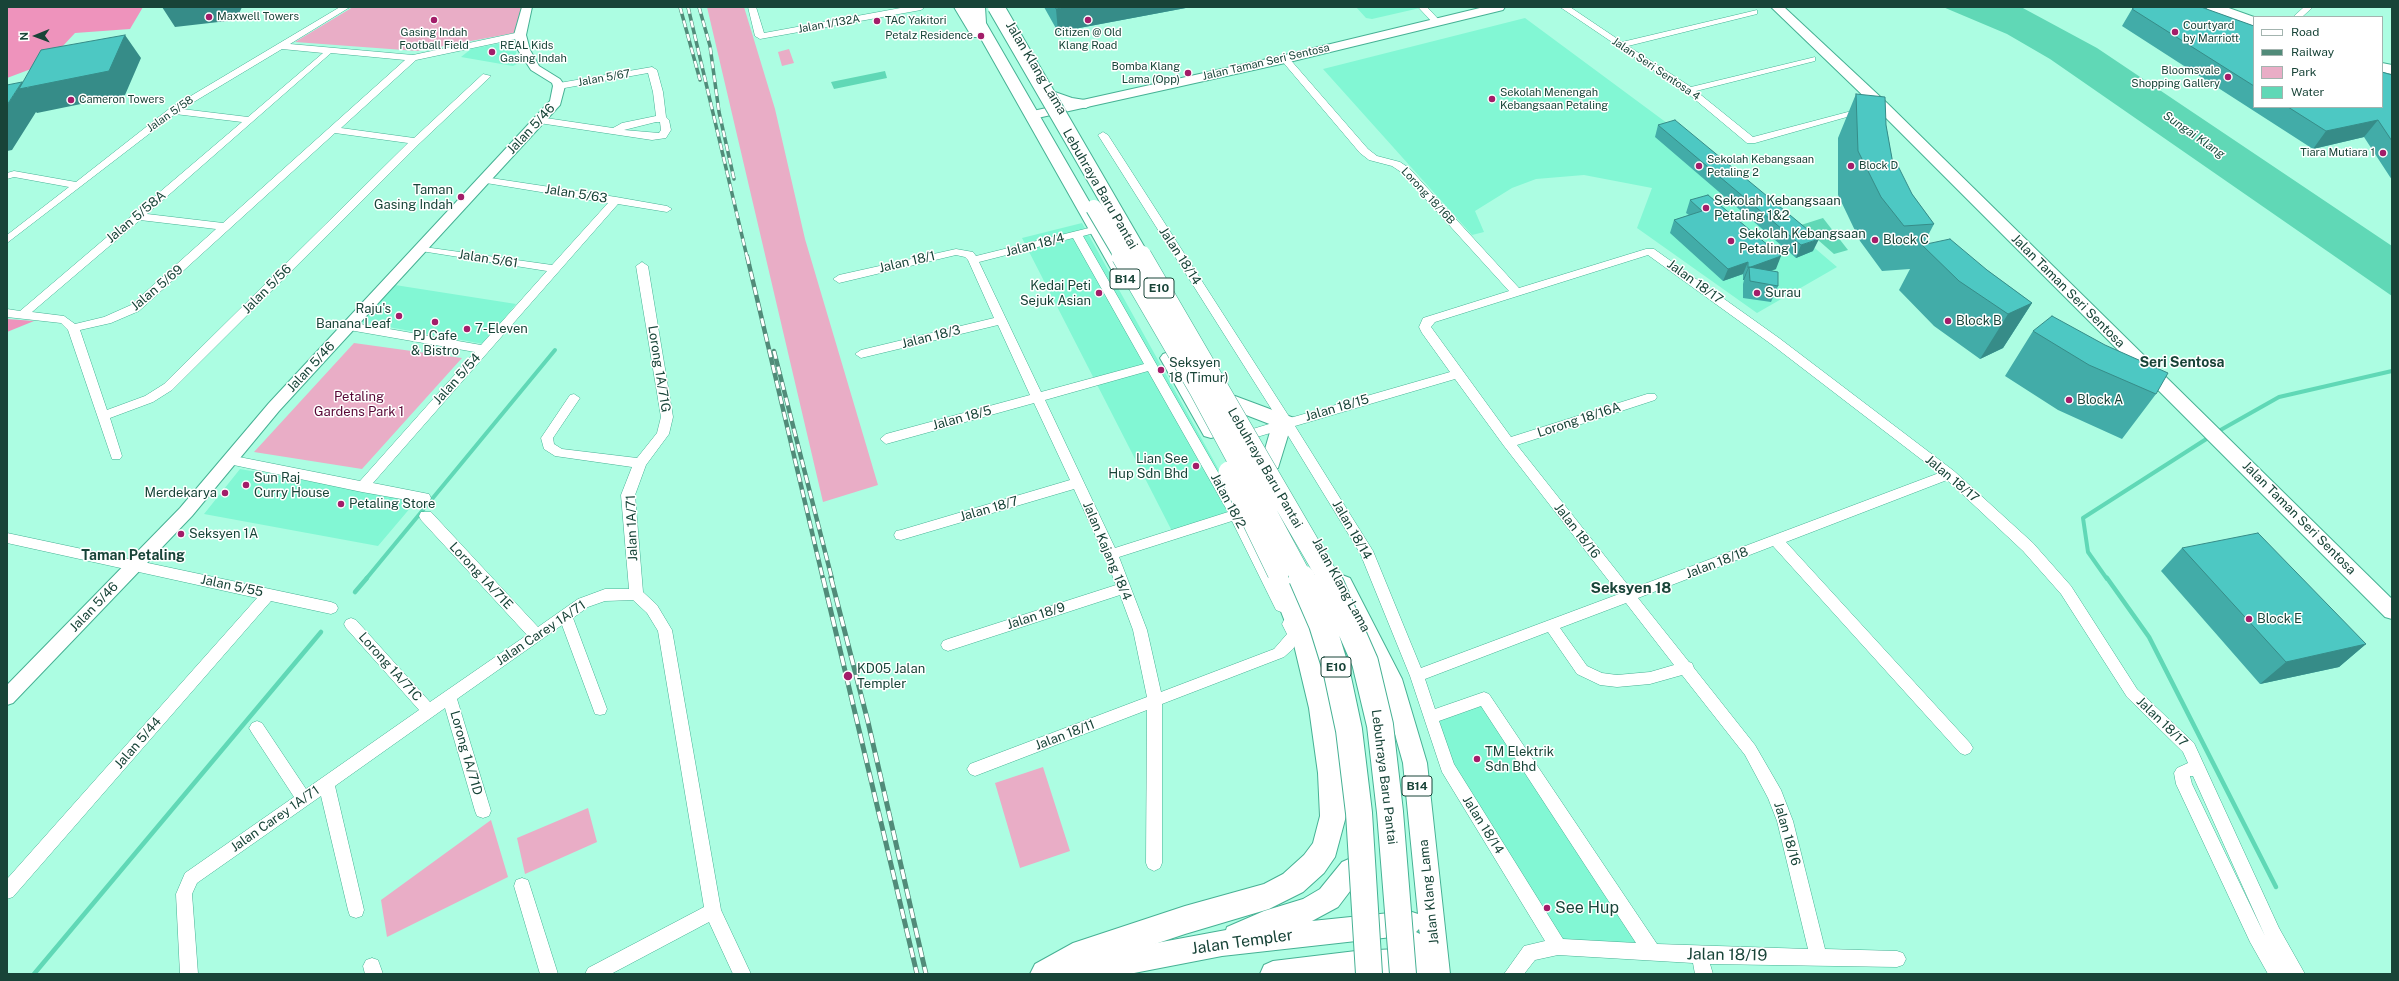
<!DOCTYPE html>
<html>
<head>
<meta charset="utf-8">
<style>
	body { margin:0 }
	#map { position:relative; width:2399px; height:981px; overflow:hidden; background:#acfde2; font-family:"Public Sans",sans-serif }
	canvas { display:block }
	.frame { position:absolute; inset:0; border:8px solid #184438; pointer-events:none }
	.legend { position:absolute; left:2253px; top:16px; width:130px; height:92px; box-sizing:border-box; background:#fff; border:1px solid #a3b4af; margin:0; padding:5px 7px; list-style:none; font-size:12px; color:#184438 }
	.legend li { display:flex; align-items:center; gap:8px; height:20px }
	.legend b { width:20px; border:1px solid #a3b4af }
	.north { position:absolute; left:16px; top:16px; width:40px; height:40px; -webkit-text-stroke:3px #fff; paint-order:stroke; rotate:269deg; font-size:11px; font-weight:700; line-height:16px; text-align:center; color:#184438 }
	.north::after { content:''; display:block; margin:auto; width:14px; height:18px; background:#184438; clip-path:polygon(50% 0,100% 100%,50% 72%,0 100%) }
</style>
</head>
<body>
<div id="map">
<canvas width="2399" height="981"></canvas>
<div class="frame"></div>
<ul class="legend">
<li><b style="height:5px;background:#fff"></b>Road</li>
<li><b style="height:5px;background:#518b79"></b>Railway</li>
<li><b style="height:11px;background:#e9adc6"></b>Park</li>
<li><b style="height:11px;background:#60d8b6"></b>Water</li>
</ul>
<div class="north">N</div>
</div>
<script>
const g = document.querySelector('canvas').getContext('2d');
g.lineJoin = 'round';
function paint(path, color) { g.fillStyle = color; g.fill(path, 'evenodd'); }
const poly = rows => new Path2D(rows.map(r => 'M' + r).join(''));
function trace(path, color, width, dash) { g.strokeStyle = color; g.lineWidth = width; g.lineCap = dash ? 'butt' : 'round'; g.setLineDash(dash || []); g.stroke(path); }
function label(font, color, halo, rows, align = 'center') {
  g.font = font + ' "Public Sans",sans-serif'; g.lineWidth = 3; g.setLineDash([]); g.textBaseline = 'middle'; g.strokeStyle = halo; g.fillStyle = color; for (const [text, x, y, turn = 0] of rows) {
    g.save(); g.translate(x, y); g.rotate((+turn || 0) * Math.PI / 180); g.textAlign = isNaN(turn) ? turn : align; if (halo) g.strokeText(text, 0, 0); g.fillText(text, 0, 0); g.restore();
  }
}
paint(poly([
	[1356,7,1419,7,1420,8,1372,19,1366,18],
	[1525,18,1675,129,1837,267,1757,313,1637,228,1652,188,1584,175,1536,179,1512,188,1475,211,1484,232,1472,235,1323,69],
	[517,40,516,55,519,63,513,66,461,57,471,49],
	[1082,223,1245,517,1175,537,1022,238],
	[395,285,516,304,484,344,360,322],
	[240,469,417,500,378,546,204,514],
	[1482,703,1640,945,1560,941,1451,765,1437,720]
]), '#82f7d4');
paint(poly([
	[353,7,528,7,525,31,417,51,295,42],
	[707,7,744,7,775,109,805,239,878,485,823,502],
	[789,49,794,63,782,66,778,52],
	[354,343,462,358,362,469,254,452],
	[1043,767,1070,851,1020,868,995,783],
	[588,808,597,842,525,874,517,838],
	[491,820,508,877,387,937,381,900]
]), '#e9adc6');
paint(poly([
	[7,7,143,7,130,29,75,33,47,63,7,78],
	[7,319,34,321,7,332]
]), '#ee93bc');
paint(poly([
	[1943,7,2021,7,2097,48,2392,246,2392,296,2050,59,2007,34],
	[885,71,887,78,834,89,831,82],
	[1823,218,1848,250,1834,254,1801,225]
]), '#60d8b6');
trace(poly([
	[2217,432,2279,397,2392,371],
	[366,579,555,350],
	[2107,579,2088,552,2083,518,2211,436]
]), '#60d8b6', 4);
trace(poly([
	[2107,578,2149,637,2276,887],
	[355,592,367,578],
	[34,974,321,632]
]), '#60d8b6', 4.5);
const minor = poly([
	[340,7,350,7,290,44,413,55,520,32,525,35,520,38,416,60,341,128,414,138,483,74,491,76,420,143,172,390,153,402,110,418,122,456,120,459,112,459,68,330,61,323,7,317,7,309,20,311,242,122,175,114,7,243,7,235,69,187,14,177,7,179,7,173,14,171,76,182,169,109,340,7],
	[282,49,323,53,248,117,182,109,282,49],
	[331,53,405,60,223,223,147,214,331,53],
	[335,133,408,143,164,384,145,396,107,410,80,330,111,323,139,311,335,133],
	[140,220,216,229,131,305,104,317,75,324,64,316,32,312,140,220],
	[748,7,756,7,764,33,906,7,925,7,921,10,760,39,755,36,748,7],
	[1418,7,1427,7,1441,22,1434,24,1418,7],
	[1560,7,1570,7,1622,42,1757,10,1757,14,1628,46,1691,87,1815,57,1815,61,1696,91,1753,137,1863,108,1868,111,1755,143,1747,143,1686,92,1560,7],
	[2304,7,2313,7,2302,17,2293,17,2304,7],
	[1285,56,1288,57,1368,149,1377,156,1400,162,1409,168,1519,288,1646,249,1654,249,1779,338,1954,471,2033,543,2071,586,2137,689,2194,743,2279,928,2305,974,2268,974,2250,942,2176,784,2174,773,2177,768,2188,763,2183,752,2127,697,2061,594,2023,551,1947,480,1786,542,1970,743,1973,748,1970,753,1965,755,1960,753,1773,546,1638,598,1689,662,1692,663,1694,668,1755,745,1781,790,1793,821,1825,949,1897,951,1903,953,1906,959,1903,965,1897,967,1710,964,1713,974,1695,974,1693,963,1558,955,1535,960,1524,974,1504,974,1524,946,1545,941,1442,772,1410,676,1360,553,1284,429,1240,442,1236,440,1234,437,1236,434,1279,421,1098,135,1103,132,1108,135,1290,418,1450,372,1422,333,1419,327,1423,318,1509,291,1401,172,1392,166,1369,160,1360,153,1282,61,1282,57,1285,56],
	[1648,255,1771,344,1939,473,1631,589,1517,445,1655,400,1657,397,1655,394,1647,394,1511,437,1431,327,1435,322,1648,255],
	[1455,379,1504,446,1619,594,1421,668,1373,551,1295,426,1455,379],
	[1626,603,1674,665,1650,672,1617,675,1602,673,1587,666,1560,628,1626,603],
	[1548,632,1577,674,1600,685,1617,687,1650,684,1682,675,1745,755,1768,798,1777,821,1808,949,1657,944,1489,694,1484,692,1435,709,1425,679,1548,632],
	[1481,706,1636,943,1563,939,1454,764,1439,721,1481,706],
	[2190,776,2193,776,2265,936,2192,784,2190,776],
	[652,67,657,70,663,92,666,117,669,120,671,130,666,138,652,140,539,123,534,120,539,117,613,128,622,123,656,116,653,92,648,73,559,89,554,86,559,83,652,67],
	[656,122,660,122,661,130,659,133,624,130,656,122],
	[484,177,616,197,667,206,672,209,667,212,618,204,373,483,429,494,431,498,429,502,424,503,362,492,224,463,223,460,224,457,229,455,360,481,475,352,349,330,343,326,345,323,349,322,481,345,547,271,421,251,417,250,417,246,552,265,608,203,480,182,479,180,484,177],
	[1097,226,1101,227,1101,231,1083,236,1239,509,1247,509,1249,513,1244,517,1288,606,1286,610,1281,612,1276,610,1232,521,1119,557,1147,630,1161,692,1274,649,1287,634,1282,624,1284,620,1289,618,1294,620,1302,635,1293,649,1284,657,1162,704,1162,863,1160,868,1154,871,1148,868,1146,863,1147,710,975,776,970,774,967,769,970,764,1147,697,1133,630,1120,595,948,651,943,649,941,645,943,641,948,639,1116,585,1104,554,1074,489,901,540,896,539,894,535,896,531,901,530,1070,480,1034,403,886,444,880,439,886,434,1030,395,998,325,861,358,855,354,861,350,994,318,968,260,965,257,956,255,839,283,833,279,839,275,956,249,973,252,976,256,1097,226],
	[1073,238,1144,364,1041,392,979,262,1073,238],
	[1148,371,1228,512,1115,548,1045,400,1148,371],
	[642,262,648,266,673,417,669,434,646,465,635,495,643,592,657,605,672,630,721,910,751,974,733,974,709,922,611,974,585,974,588,968,704,907,658,631,647,613,633,600,605,601,588,607,573,618,607,709,605,714,600,715,595,714,562,625,457,699,491,811,489,816,483,818,477,816,475,811,445,708,335,786,364,910,362,916,356,918,350,916,348,910,321,796,197,883,192,894,198,974,180,974,176,894,185,873,294,797,252,733,249,728,252,723,257,721,262,723,306,789,419,710,346,628,344,624,346,620,351,618,356,620,430,702,527,635,421,520,419,516,421,512,431,512,538,627,578,599,605,589,629,589,621,495,632,467,555,456,544,449,541,438,570,395,574,394,580,398,553,438,554,444,562,449,637,458,657,433,661,417,636,266,642,262],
	[7,533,331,602,336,604,338,608,336,612,331,614,271,601,13,897,7,899,7,879,257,598,7,543,7,533],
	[522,878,528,880,530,886,558,974,540,974,514,886,516,880,522,878],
	[372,958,378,960,383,974,365,974,363,966,366,960,372,958]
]);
const tertiary = poly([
	[522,7,532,7,526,35,530,50,539,66,560,79,565,86,560,105,279,411,192,516,13,703,7,705,7,685,180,508,269,403,550,101,553,86,552,83,531,70,518,50,514,35,522,7],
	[964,7,974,7,985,23,983,25,975,25,964,7]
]);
const secondary = poly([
	[1484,7,1505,7,1503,10,1285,63,1033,119,1026,115,1033,111,1285,55,1484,7],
	[1771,7,1784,7,1887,103,2392,599,2392,619,2385,617,1877,109,1771,7]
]);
const primary = poly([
	[954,7,968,7,972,13,971,7,985,7,986,23,1134,279,1131,283,1119,283,980,37,972,37,954,7],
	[2206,7,2226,7,2254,17,2254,26,2208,10,2206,7],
	[2382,63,2392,65,2392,74,2382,72,2382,63],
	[1052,91,1072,98,1091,101,1093,104,1086,108,1064,105,1047,98,1045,95,1052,91],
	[1169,352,1175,354,1218,426,1221,431,1218,436,1211,438,1204,436,1160,358,1163,354,1169,352],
	[1235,396,1294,418,1297,423,1290,429,1278,468,1271,470,1264,468,1261,463,1272,425,1228,408,1226,403,1228,398,1235,396],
	[1342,575,1350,578,1402,679,1427,763,1450,974,1260,974,1264,965,1273,961,1356,951,1398,949,1401,936,1222,956,1129,974,1064,974,1068,965,1077,961,1108,952,1226,930,1227,927,1264,911,1303,899,1320,889,1342,862,1351,858,1360,862,1364,870,1360,878,1338,907,1312,921,1409,911,1418,914,1403,763,1380,680,1331,584,1334,578,1342,575],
	[1419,929,1420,934,1416,932,1419,929]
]);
const motorway = poly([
	[1278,564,1286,566,1290,573,1318,645,1335,708,1344,773,1346,816,1335,857,1324,873,1303,892,1269,909,1185,934,1080,969,1072,974,1030,974,1035,964,1073,943,1185,906,1264,884,1283,874,1304,855,1313,843,1320,816,1318,773,1309,708,1294,645,1266,573,1270,566,1278,564]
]);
trace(minor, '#46b194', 1);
trace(tertiary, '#46b194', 2);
trace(secondary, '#46b194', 2);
trace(primary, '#46b194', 2);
trace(motorway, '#46b194', 2);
paint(minor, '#fff');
paint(tertiary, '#fff');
paint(secondary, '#fff');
paint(primary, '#fff');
paint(motorway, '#fff');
const railFar2 = poly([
	[680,7,700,80],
	[688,7,747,257],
	[699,7,710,46,719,112,734,179]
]);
const railFar1 = poly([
	[747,256,823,579],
	[774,351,832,579]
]);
const rail = poly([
	[823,578,917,974],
	[831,578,868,722,926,974]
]);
trace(railFar2, '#518b79', 3.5);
trace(railFar1, '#518b79', 4.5);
trace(rail, '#518b79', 5);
trace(railFar2, '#fff', 2.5, [7]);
trace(railFar1, '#fff', 3, [8]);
trace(rail, '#fff', 3.5, [10]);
const motorwayBridgeFar2 = poly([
	[996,7,1141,257],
	[1094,208,1123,257]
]);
const motorwayBridgeFar1 = poly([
	[1122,256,1200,390,1302,579],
	[1141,256,1329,579],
	[1229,472,1278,573]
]);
const motorwayBridge = poly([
	[1302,578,1322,624,1336,669,1349,730,1359,813,1369,974],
	[1328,578,1365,662,1380,725,1390,812,1403,974]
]);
trace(motorwayBridgeFar2, '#46b194', 18, []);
trace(motorwayBridgeFar1, '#46b194', 22, []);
trace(motorwayBridge, '#46b194', 28, []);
trace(motorwayBridgeFar2, '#fff', 16);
trace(motorwayBridgeFar1, '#fff', 21);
trace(motorwayBridge, '#fff', 26);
paint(poly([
	[1044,7,1191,7,1058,32],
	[2132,9,2254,26,2254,107,2382,107,2392,75,2392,180,2364,137,2313,149,2122,26],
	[1856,94,1886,125,1893,164,1912,194,1934,224,1923,245,1987,270,2032,303,2003,348,1980,359,1934,326,1899,290,1910,269,1882,271,1860,241,1838,195,1838,138],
	[1658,125,1813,251,1796,258,1655,137],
	[1690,200,1776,269,1771,271,1778,286,1771,302,1743,298,1743,284,1744,280,1743,280,1743,274,1723,281,1670,233,1674,220,1689,215,1686,213],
	[2033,331,2156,394,2122,439,2058,410,2005,376],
	[2182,548,2366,644,2339,667,2260,684,2161,571]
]), '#42aca8');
paint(poly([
	[162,7,242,7,236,20,175,27],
	[1067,7,1191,7,1058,32,1056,9],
	[125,35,141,58,125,95,37,113,36,112,12,150,7,151,7,105,22,82,27,88],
	[2378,120,2364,137,2313,149,2326,131],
	[1819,239,1813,251,1796,258,1801,245],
	[1781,256,1776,269,1749,278,1749,267],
	[1748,262,1743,274,1723,281,1728,269],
	[1749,267,1744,280,1743,280,1748,268],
	[2032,303,2003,348,1980,359,2008,314],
	[2366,644,2339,667,2260,684,2286,662]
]), '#368c88');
const building = poly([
	[1055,7,1067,7,1056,9,1055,7],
	[2135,7,2201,7,2254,26,2254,86,2132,9,2135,7],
	[125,35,109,71,19,89,41,50,125,35],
	[2382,72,2392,75,2392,141,2378,120,2326,131,2288,107,2382,107,2382,72],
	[22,82,7,105,7,85,22,82],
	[1856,94,1885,97,1886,125,1893,164,1897,164,1912,194,1934,224,1904,226,1881,197,1858,151,1856,94],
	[1675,120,1819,239,1801,245,1658,125,1675,120],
	[1708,195,1781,256,1748,268,1748,262,1728,269,1674,220,1702,211,1690,200,1708,195],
	[1950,239,1987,270,2032,303,2008,314,1959,281,1922,245,1950,239],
	[1749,267,1778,272,1778,286,1750,281,1749,267],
	[2052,316,2105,345,2168,373,2156,394,2089,365,2033,331,2052,316],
	[2258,533,2366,644,2286,662,2182,548,2258,533]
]);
paint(building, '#4dc8c3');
trace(building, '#368c88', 1);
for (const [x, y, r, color] of [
	[209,17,4,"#a31d69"],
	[434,20,4,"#a31d69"],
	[1088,20,4,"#a31d69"],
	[877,21,4,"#a31d69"],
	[2175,32,4,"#a31d69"],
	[981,36,4,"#a31d69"],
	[492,52,4,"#a31d69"],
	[1188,73,4,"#a31d69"],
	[2228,77,4,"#a31d69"],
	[1492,99,4,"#a31d69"],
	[71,100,4,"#a31d69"],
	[2383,153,4,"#a31d69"],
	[1699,166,4,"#a31d69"],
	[1851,166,4,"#a31d69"],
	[461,197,4,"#a31d69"],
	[1706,208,4,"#a31d69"],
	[1875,240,4,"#a31d69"],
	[1731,241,4,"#a31d69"],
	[1099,293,4,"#a31d69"],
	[1757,293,4,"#a31d69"],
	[399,316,4,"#a31d69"],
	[1948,321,4,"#a31d69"],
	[435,322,4,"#a31d69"],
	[467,329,4,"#a31d69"],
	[1161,370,4,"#a31d69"],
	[2069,400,4,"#a31d69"],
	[1196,466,4,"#a31d69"],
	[246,485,4,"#a31d69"],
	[225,493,4,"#a31d69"],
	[341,504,4,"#a31d69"],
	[181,534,4,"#a31d69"],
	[2249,619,4,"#a31d69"],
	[848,676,5,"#a31d69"],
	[1477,759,4,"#a31d69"],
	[1547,908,4,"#a31d69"]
]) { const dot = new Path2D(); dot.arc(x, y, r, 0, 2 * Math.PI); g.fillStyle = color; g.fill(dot); trace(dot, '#fff', 1.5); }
label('11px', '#184438', '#fff', [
	["Maxwell Towers",217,17],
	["TAC Yakitori",885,21],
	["Courtyard",2183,26],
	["by Marriott",2183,39],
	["Gasing Indah",434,33,"center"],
	["Football Field",434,46,"center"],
	["Citizen @ Old",1088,33,"center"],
	["Klang Road",1088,46,"center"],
	["Petalz Residence",973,36,"right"],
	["REAL Kids",500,46],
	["Gasing Indah",500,59],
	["Bomba Klang",1180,67,"right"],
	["Lama (Opp)",1180,80,"right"],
	["Bloomsvale",2220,71,"right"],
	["Shopping Gallery",2220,84,"right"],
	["Sekolah Menengah",1500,93],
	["Kebangsaan Petaling",1500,106],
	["Cameron Towers",79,100],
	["Tiara Mutiara 1",2375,153,"right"],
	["Sekolah Kebangsaan",1707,160],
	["Petaling 2",1707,173],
	["Block D",1859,166]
], 'left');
label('11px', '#184438', '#fff', [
	["Jalan 1/132A",829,24,-10],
	["Jalan Taman Seri Sentosa",1266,62,-13],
	["Jalan Seri Sentosa 4",1656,69,34],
	["Jalan 5/67",604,78,-10],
	["Jalan 5/58",170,114,-35],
	["Lorong 18/16B",1428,196,47]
]);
label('italic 12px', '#1a4d3f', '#fff', [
	["Sungai Klang",2194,135,35]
]);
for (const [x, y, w] of [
	[1125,279,30],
	[1159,288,30],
	[1336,667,30],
	[1417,786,30]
]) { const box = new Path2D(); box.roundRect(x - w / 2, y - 10, w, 20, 3); g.fillStyle = '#fff'; g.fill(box); trace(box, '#184438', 1); }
label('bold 12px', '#184438', null, [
	["B14",1125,279],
	["E10",1159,288],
	["E10",1336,667],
	["B14",1417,786]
]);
label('13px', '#184438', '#fff', [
	["Jalan Klang Lama",1036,68,59],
	["Jalan 5/46",531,129,-47],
	["Lebuhraya Baru Pantai",1100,189,60],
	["Jalan 5/63",576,194,9],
	["Jalan 5/58A",136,217,-40],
	["Jalan 18/4",1035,245,-14],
	["Jalan 18/14",1180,256,57],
	["Jalan 5/61",488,259,9],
	["Jalan 18/1",907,262,-13],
	["Jalan 18/17",1695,282,36],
	["Jalan 5/69",157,288,-40],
	["Jalan 5/56",267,289,-45],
	["Jalan Taman Seri Sentosa",2068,291,45],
	["Jalan 18/3",931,337,-14],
	["Jalan 5/46",311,367,-47],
	["Lorong 1A/71G",659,369,81],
	["Jalan 5/54",457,379,-48],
	["Jalan 18/15",1337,408,-16],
	["Jalan 18/5",962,418,-15],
	["Lorong 18/16A",1579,420,-18],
	["Lebuhraya Baru Pantai",1265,468,60],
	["Jalan 18/17",1952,479,40],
	["Jalan 18/2",1228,501,62],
	["Jalan 18/7",989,509,-16],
	["Jalan Taman Seri Sentosa",2299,518,45],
	["Jalan 1A/71",632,528,-92],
	["Jalan 18/14",1352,530,60],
	["Jalan 18/16",1577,531,52],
	["Jalan Kajang 18/4",1107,551,67],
	["Jalan 18/18",1717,563,-21],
	["Lorong 1A/71E",481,576,47],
	["Jalan Klang Lama",1341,585,61],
	["Jalan 5/55",232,586,12],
	["Jalan 5/46",94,607,-46],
	["Jalan 18/9",1036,616,-18],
	["Jalan Carey 1A/71",541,633,-34],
	["Lorong 1A/71C",390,667,48],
	["Jalan 18/17",2162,722,44],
	["Jalan 18/11",1065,735,-21],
	["Jalan 5/44",138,743,-49],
	["Lorong 1A/71D",466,753,74],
	["Lebuhraya Baru Pantai",1384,777,83],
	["Jalan Carey 1A/71",275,819,-35],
	["Jalan 18/14",1483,825,58],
	["Jalan 18/16",1787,834,74],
	["Jalan Klang Lama",1429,892,-96]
]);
label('13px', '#184438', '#fff', [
	["Taman",453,190,"right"],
	["Gasing Indah",453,205,"right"],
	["Sekolah Kebangsaan",1714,201],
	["Petaling 1&2",1714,216],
	["Sekolah Kebangsaan",1739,234],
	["Petaling 1",1739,249],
	["Block C",1883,240],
	["Kedai Peti",1091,286,"right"],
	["Sejuk Asian",1091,301,"right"],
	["Surau",1765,293],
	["Raju's",391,309,"right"],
	["Banana Leaf",391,324,"right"],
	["Block B",1956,321],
	["7-Eleven",475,329],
	["PJ Cafe",435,336,"center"],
	["& Bistro",435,351,"center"],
	["Seksyen",1169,363],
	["18 (Timur)",1169,378],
	["Block A",2077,400],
	["Lian See",1188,459,"right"],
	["Hup Sdn Bhd",1188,474,"right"],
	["Sun Raj",254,478],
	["Curry House",254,493],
	["Merdekarya",217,493,"right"],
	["Petaling Store",349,504],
	["Seksyen 1A",189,534],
	["Block E",2257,619],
	["KD05 Jalan",857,669],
	["Templer",857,684],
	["TM Elektrik",1485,752],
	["Sdn Bhd",1485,767]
], 'left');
label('13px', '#570635', '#fff', [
	["Petaling",359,397],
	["Gardens Park 1",359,412]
]);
label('bold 14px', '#184438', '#fff', [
	["Seri Sentosa",2182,363],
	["Taman Petaling",133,556]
]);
label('bold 15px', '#184438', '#fff', [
	["Seksyen 18",1631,588]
]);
label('16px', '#184438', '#fff', [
	["See Hup",1555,908]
], 'left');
label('16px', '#184438', '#fff', [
	["Jalan Templer",1242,942,-8],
	["Jalan 18/19",1727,955,1]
]);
</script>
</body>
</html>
